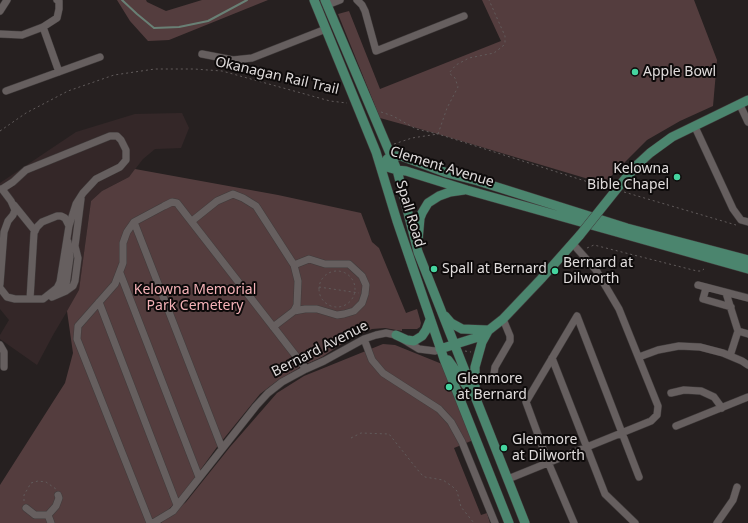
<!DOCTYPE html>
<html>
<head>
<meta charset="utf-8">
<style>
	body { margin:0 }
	canvas { display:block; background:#262020 }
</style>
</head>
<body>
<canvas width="748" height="523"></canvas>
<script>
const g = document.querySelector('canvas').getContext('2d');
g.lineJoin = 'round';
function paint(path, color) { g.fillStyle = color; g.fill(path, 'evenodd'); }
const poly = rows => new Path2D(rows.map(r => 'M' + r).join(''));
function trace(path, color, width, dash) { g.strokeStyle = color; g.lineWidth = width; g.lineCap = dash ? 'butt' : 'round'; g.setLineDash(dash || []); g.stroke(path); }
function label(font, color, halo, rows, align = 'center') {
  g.font = font + ' "Noto Sans",sans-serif'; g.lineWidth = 4; g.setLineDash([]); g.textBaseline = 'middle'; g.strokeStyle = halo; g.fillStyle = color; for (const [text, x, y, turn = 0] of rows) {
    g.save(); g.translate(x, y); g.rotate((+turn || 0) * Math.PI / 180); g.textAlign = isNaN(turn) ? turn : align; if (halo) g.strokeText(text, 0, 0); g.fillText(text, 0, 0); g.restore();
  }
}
paint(poly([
	[182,113,189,128,181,148,155,149,143,159,129,177,102,191,91,201,79,291,53,335,37,365,0,339,0,335,9,320,0,309,0,183,76,132,135,114]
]), '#342728');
paint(poly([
	[117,0,146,0,147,2,166,11,202,0,268,0,169,40,148,41,130,21],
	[482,0,694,0,717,60,713,106,680,121,647,140,612,175,605,184,438,134,380,118,338,14,349,11,380,89,501,41],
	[135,169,278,195,361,213,372,242,379,248,406,313,417,309,421,323,420,327,417,329,402,329,402,331,385,328,372,329,346,341,322,357,309,363,305,362,300,365,299,368,277,381,260,394,217,447,180,498,165,513,147,523,0,523,0,485,65,383,73,353,67,311,79,290,91,201,102,191,129,177],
	[383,344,395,345,442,364,472,437,471,441,454,448,481,515,487,513,490,523,161,523,186,502,230,447,277,393,304,376]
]), '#543d3e');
trace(poly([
	[122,0,137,14,154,28,179,27,208,21,247,0]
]), '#698075', 2);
const minor = poly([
	[357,0,362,5,365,11,376,51,464,16],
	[327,5,340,0],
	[0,11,7,0],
	[43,27,59,72],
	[0,34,22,35,43,27,57,18,59,9,59,1,57,0],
	[202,54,233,60,252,58,326,29],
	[6,91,100,57],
	[740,105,748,122],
	[695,127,733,209,741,220,748,222],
	[0,189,2,189,11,201,15,210,13,215,8,221,4,232,0,284],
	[14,205,35,231],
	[192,221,217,201,233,194,243,198,256,206,294,265,298,281,297,305,294,311,273,327],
	[134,222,222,448],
	[120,273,199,477],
	[698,285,748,298],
	[0,288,7,297,15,299,43,299,57,288,60,282,69,226,76,204,83,193,96,179,120,167,126,160,126,150,121,140,117,136,110,136,26,170,13,182,2,189],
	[706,288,703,299,731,307],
	[62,291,66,285,70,257,68,242],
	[726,293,738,331,730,356],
	[52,297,66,291,73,286,75,281,78,258,75,246,81,199],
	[30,299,34,233,37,227,42,222,57,216,61,216,65,218,69,226],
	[99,302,177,505],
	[294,311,305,309,317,309,337,315,344,314,354,311,362,303,365,294,366,285,362,276,349,264,325,264,309,259,294,265],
	[738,331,748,334],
	[364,339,372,360,383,373,439,409,451,422,462,442,495,523],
	[0,345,4,352,4,367],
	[639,357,658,350,679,346,700,347,723,353,742,361,748,365],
	[552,358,605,494,635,523],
	[493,380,495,367,510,341,510,336,503,319],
	[671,393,684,390,701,391,714,397,722,408],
	[676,426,748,397],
	[508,479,651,421,657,415,658,406,619,309,596,270,573,244],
	[26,508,35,515,48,515],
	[51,523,48,515,56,506,59,498,58,495],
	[150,523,77,339,78,326,115,284,123,263,123,243,127,232,134,222,164,206,172,202,177,203,306,369],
	[153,523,173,511,256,406,268,393,282,382,306,369,324,361,364,339,376,335,386,333,396,335,419,349,435,351,440,349],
	[574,523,548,462,526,402,577,316,639,477],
	[717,523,733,500,737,487]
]);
const major = poly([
	[314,0,376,152,397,221,444,359,509,523],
	[325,0,397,170,418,252,525,523],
	[387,159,391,156,401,156,447,173,478,181,627,228,748,260],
	[380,165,397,170,406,171,467,190,748,269],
	[620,185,637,165,650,153,672,137,748,100],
	[418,241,420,218,422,213,428,203,439,196,450,192,464,190],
	[445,316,451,323,462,329,487,330],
	[396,335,407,340,414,341,422,336,426,330,430,320],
	[440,349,475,338,489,330,503,319,541,279,580,235],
	[448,360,466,385],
	[475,392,475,367,482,342,488,331]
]);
trace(minor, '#413c3c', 8);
trace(major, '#413c3c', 10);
trace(poly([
	[381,112,393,116,416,129,438,134,607,188],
	[0,131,26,113,68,91,114,75,155,69,194,69,222,71,330,101,347,103],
	[438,134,447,108,458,87,455,78,449,73,456,65,469,58,494,53,503,46,505,43,505,36,489,0],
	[394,144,412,138,438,134],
	[624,192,736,225],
	[587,248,594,245,697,271,701,271,704,269],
	'319 289a18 18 0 1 1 36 0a18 18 0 1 1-36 0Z',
	[319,287,359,293],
	[465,351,471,352],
	[351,438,361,433,389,434,421,474,425,477,443,480,453,487,457,491,461,507,474,523],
	[24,501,24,495,31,483,38,481,46,482,56,489]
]), '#615b5b', 1, [2, 3]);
trace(minor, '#665f5f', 7);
trace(major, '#4b856e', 9);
const majorBridge = poly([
	[580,235,620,185]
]);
trace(majorBridge, '#413c3c', 10, []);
trace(majorBridge, '#4b856e', 9);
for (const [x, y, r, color] of [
	[635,72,4,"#45d49f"],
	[677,177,4,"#45d49f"],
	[434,269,4,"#45d49f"],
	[555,271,4,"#45d49f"],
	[449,387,4,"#45d49f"],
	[504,448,4,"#45d49f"]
]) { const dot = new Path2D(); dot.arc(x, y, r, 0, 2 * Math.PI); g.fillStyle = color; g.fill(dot); trace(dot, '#0d0a0a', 1.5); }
label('14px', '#e0dcdc', '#0d0a0a', [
	["Apple Bowl",643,72],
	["Kelowna",669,169,"right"],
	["Bible Chapel",669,185,"right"],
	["Bernard at",563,263],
	["Dilworth",563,279],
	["Spall at Bernard",442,269],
	["Glenmore",457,379],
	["at Bernard",457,395],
	["Glenmore",512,440],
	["at Dilworth",512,456]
], 'left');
label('14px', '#e0dcdc', '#0d0a0a', [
	["Okanagan Rail Trail",277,76,13],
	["Clement Avenue",442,167,17],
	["Spall Road",410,214,73],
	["Bernard Avenue",320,349,-27]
]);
label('14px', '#f5b2b7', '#0d0a0a', [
	["Kelowna Memorial",195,290],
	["Park Cemetery",195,306]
]);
</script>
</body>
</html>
